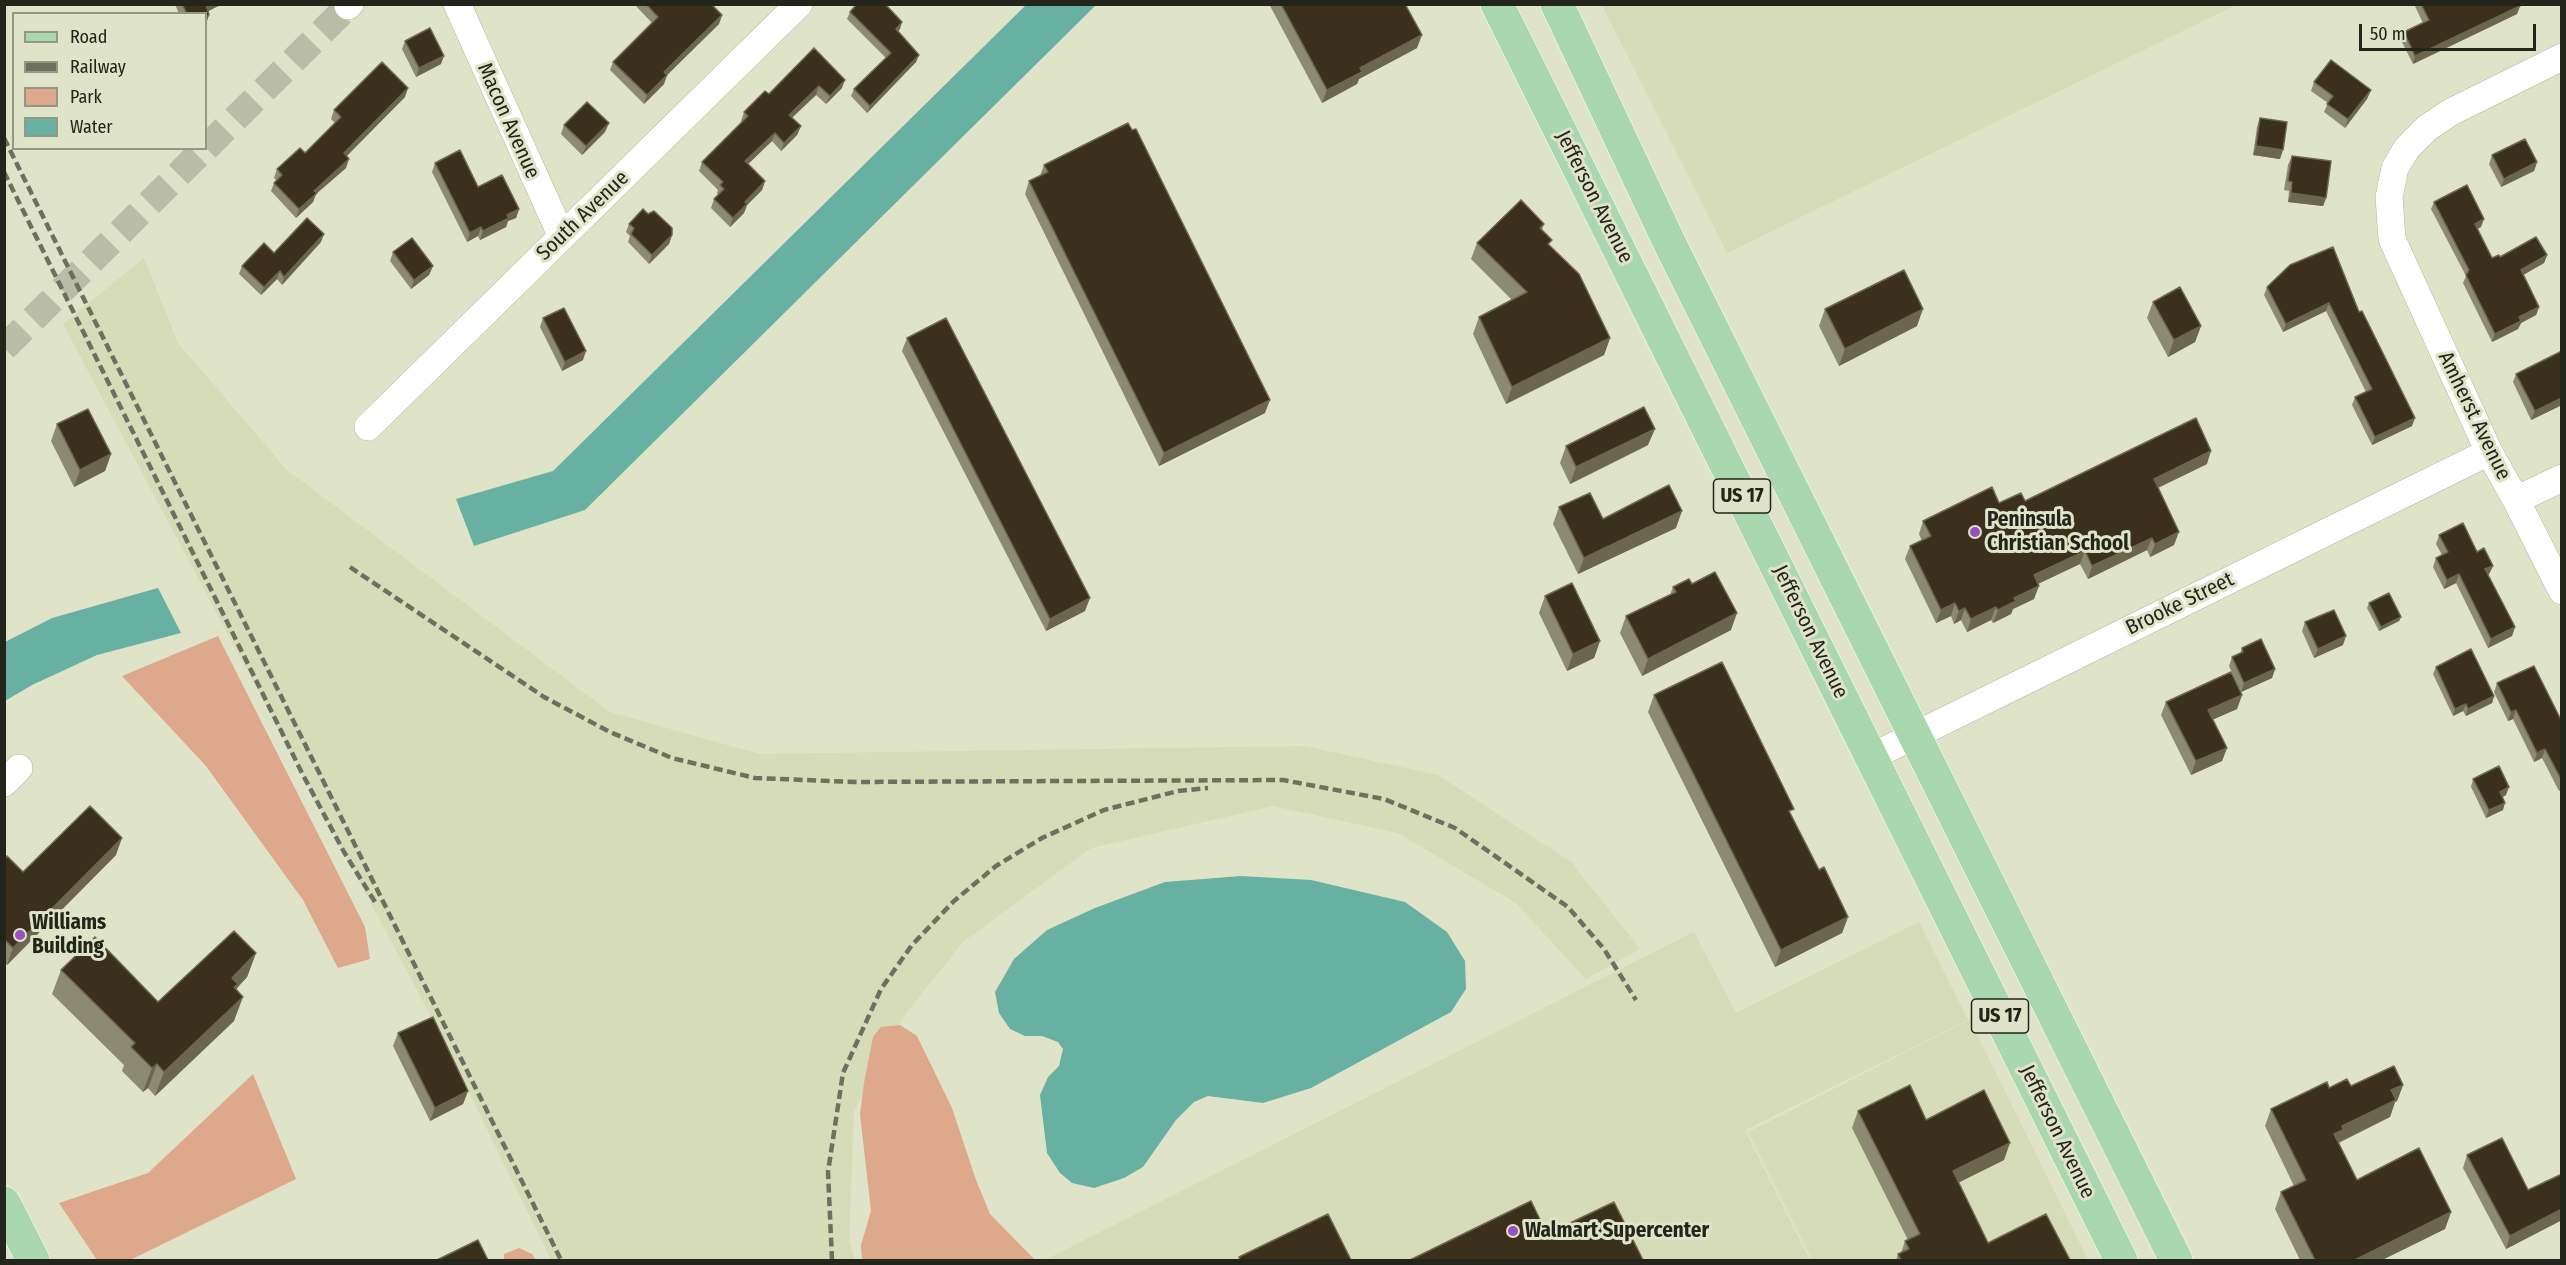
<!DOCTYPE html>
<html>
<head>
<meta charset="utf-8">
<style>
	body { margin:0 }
	#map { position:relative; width:2566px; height:1265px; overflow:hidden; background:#dfe3c8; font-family:"Fira Sans Condensed",sans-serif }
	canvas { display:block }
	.frame { position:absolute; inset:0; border:6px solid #23241a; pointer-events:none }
	.legend { position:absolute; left:12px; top:12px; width:195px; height:138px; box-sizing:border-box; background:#dfe3c8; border:2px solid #949782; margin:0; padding:8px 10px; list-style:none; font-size:18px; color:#23241a }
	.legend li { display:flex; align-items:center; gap:12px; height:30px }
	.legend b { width:30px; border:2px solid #949782 }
	.scale { position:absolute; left:2359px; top:24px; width:177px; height:27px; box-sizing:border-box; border:3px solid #23241a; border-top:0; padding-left:8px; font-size:18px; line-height:21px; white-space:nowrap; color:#23241a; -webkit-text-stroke:4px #dfe3c8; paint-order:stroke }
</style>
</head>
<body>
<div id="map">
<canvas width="2566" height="1265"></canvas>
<div class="frame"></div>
<ul class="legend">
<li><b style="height:8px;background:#a9d7ae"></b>Road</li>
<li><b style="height:8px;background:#6e705f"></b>Railway</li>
<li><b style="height:16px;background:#dda88b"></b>Park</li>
<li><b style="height:16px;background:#68b1a2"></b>Water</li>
</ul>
<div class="scale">50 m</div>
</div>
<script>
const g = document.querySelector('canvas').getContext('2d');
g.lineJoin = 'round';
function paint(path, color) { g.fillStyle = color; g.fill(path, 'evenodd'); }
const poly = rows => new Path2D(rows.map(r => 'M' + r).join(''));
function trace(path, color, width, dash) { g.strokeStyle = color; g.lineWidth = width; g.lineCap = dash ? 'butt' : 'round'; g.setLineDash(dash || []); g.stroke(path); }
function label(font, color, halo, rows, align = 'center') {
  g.font = font + ' "Fira Sans Condensed",sans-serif'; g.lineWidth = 6; g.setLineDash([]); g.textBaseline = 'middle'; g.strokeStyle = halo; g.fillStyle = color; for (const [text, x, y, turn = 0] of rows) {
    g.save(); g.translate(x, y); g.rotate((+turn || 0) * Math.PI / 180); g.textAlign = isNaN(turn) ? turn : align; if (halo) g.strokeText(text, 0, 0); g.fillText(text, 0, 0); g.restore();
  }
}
paint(poly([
	[1602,5,2236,5,1727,253],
	[144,258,178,343,286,469,610,712,759,754,1305,746,1438,775,1571,862,1640,949,1586,979,1516,903,1398,833,1273,806,1091,848,964,941,906,1013,854,1111,849,1240,855,1260,551,1260,442,1037,63,324],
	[1919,922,1968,1020,1745,1130,1810,1260,1045,1260,1694,932,1736,1013],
	[1970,1020,2088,1260,1812,1260,1748,1132]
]), '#d6dbb8');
paint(poly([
	[218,636,365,927,370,959,338,968,303,900,206,766,122,676],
	[900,1025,917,1036,952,1108,976,1180,990,1214,1035,1260,862,1260,861,1245,871,1211,860,1114,864,1083,873,1037,881,1027],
	[253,1074,296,1179,130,1260,97,1260,59,1203,148,1173],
	[519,1248,532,1254,536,1260,504,1260,504,1254]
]), '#dda88b');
paint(poly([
	[1027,4,1096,5,585,510,474,546,456,499,553,471],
	[158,588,181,633,97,655,32,685,5,701,5,642,52,618],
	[1241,876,1311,880,1405,902,1447,932,1465,961,1466,989,1451,1012,1311,1088,1263,1103,1208,1096,1194,1102,1176,1120,1143,1167,1124,1178,1094,1188,1072,1183,1060,1173,1047,1153,1040,1095,1048,1077,1059,1066,1063,1049,1058,1042,1042,1036,1025,1036,1010,1029,999,1013,995,992,1014,959,1047,930,1095,908,1165,882]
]), '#68b1a2');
trace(poly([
	[206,148,348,6],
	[4,348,205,148]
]), '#b9bda5', 27, [27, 14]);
const street = poly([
	[457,4,562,237],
	[348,6,350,4],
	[2562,57,2451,112,2427,128,2407,148,2395,168,2389,197,2392,239,2489,452,2516,500,2562,591],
	[368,427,799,4],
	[2516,500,2562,478],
	[1871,757,2489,452],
	[4,783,19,768]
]);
const primary = poly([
	[1497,4,2121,1260],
	[1557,4,1670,244,2176,1260],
	[4,1203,33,1260]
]);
trace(street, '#b2b69b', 28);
trace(primary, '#fff', 34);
trace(street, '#fff', 27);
trace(primary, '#a9d7ae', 33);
trace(poly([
	[4,138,561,1260],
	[4,172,303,775,344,852,375,902],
	[350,567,544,697,610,732,672,758,755,778,855,782,1283,780,1384,799,1455,828,1568,907,1604,949,1636,1000],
	[832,1260,828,1172,843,1073,881,989,912,945,954,901,996,866,1042,838,1104,810,1178,791,1208,788]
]), '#6e705f', 4.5, [9, 4.5]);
paint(poly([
	[175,4,222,4,208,11,209,15,206,24,206,14,179,14],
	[634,4,717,4,714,7,722,15,719,24,667,75,664,84,644,104,610,70,613,62,652,23],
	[1269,4,1405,4,1417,48,1359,79,1357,84,1322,103],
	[2414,4,2519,4,2520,6,2517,14,2413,64,2401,40,2404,32,2423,23],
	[850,12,900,29,898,31,919,55,916,62,867,113,851,96,854,89,886,58,847,19],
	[405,41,441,64,416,77,402,49],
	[814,48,842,88,826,104,816,95,792,118,801,126,797,135,781,151,772,141,748,164,765,181,762,190,747,205,744,213,730,227,711,208,714,199,718,195,717,193,718,190,699,171,702,162,742,122,741,121,744,112,769,94],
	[2314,82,2371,90,2367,99,2345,128,2324,112,2328,103,2311,91],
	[405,97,346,156,346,168,316,194,313,202,296,218,271,191,274,183,276,180,274,178,277,169,305,153,335,123,331,119,334,110],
	[2260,118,2280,159,2253,155,2257,127],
	[609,123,605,132,582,155,561,134,564,125],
	[2492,155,2537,162,2534,171,2501,187,2489,164],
	[2292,156,2326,198,2323,206,2288,202,2289,191,2284,190,2288,165],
	[435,163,519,209,516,218,508,221,506,227,480,240,478,236,467,242,432,172],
	[1044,165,1265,413,1159,466,1025,194,1029,181,1040,176],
	[2434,202,2481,227,2477,229,2492,258,2547,255,2544,263,2523,275,2539,307,2536,315,2521,323,2518,329,2492,342,2463,283,2466,276,2431,209],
	[648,214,672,235,669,244,649,264,628,242,630,236,626,232,629,224],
	[1544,224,1542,230,1550,246,1610,338,1604,355,1506,404,1473,334,1479,317,1512,300,1471,259,1477,243],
	[321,242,282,285,277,279,261,295,239,274,242,266,274,253],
	[393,252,433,266,429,275,411,289,390,261],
	[2267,287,2359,312,2412,426,2372,445,2352,405,2355,397,2366,392,2326,311,2283,332,2264,295],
	[2153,302,2201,326,2195,342,2168,357,2147,318],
	[1825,309,1917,326,1839,366,1819,326],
	[543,318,583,360,562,371,540,327],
	[907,338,1085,611,1046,631,902,351],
	[2562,351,2562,405,2531,420,2513,382,2516,374],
	[57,424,111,454,105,471,74,487,51,441],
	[1648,445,1570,484,1560,463,1566,446],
	[2207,464,2158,488,2174,545,2150,557,2147,550,2088,579,2080,564,2038,584,2034,599,2013,609,2011,614,1993,623,1991,620,1967,632,1961,620,1954,624,1951,616,1936,623,1905,559,1910,546,1922,541,1919,534,1923,521,1999,503,2025,501],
	[1559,507,1603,519,1676,528,1578,574,1553,524],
	[2439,535,2477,552,2493,566,2489,574,2488,575,2515,627,2512,636,2488,648,2456,583,2444,589,2433,567,2436,558,2442,555,2436,544],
	[1692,584,1731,630,1642,676,1620,633,1626,616,1670,595,1673,587],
	[1545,596,1600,641,1594,658,1567,671,1539,613],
	[2369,603,2401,617,2399,621,2379,631,2367,608],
	[2305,622,2343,645,2314,658,2302,631],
	[2242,648,2275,669,2272,678,2241,692,2229,666,2232,657,2240,654],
	[2436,667,2494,696,2492,703,2466,716,2463,711,2453,716,2433,674],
	[2497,683,2562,722,2562,790,2559,791,2542,758,2534,762,2513,719,2508,721,2494,692],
	[1654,695,1791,815,1819,870,1848,917,1842,933,1775,967,1648,712],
	[2242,695,2237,709,2213,719,2227,748,2222,761,2191,775,2161,715,2166,702],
	[2473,779,2506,795,2503,797,2503,810,2486,818,2471,787],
	[116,855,7,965,4,962,4,859,23,872],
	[256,953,247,977,236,989,234,1021,155,1096,148,1088,143,1092,122,1071,124,1065,52,994,61,970,158,1002],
	[398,1033,468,1091,463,1104,430,1121,393,1046],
	[2403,1085,2397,1101,2395,1102,2390,1117,2339,1143,2357,1180,2451,1212,2445,1229,2382,1260,2300,1260,2275,1209,2281,1192,2294,1186,2265,1126,2271,1109,2329,1088],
	[1858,1111,1926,1120,2004,1160,1958,1183,1988,1243,2070,1260,1896,1260,1898,1254,1901,1253,1905,1241,1908,1240,1852,1128],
	[2467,1155,2528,1190,2562,1174,2562,1220,2506,1249,2463,1168]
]), '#8d8a72');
paint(poly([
	[207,4,222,4,203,14,206,5],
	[2520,6,2517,14,2413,64,2415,56],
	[209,15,206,23,206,24,206,17],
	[722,15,719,24,661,81,664,72],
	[902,22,900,29,893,36,896,29],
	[1422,35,1417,48,1359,79,1357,84,1322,103,1327,90,1360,68],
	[919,55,916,62,867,113,870,106],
	[444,56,441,64,416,77,419,68],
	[667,75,664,84,644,104,647,95],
	[845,80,842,88,826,104,830,96],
	[819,86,816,95,786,123,789,115],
	[408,88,405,97,341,162,344,153],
	[2371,90,2367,99,2345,128,2348,119],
	[609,123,605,132,582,155,586,146],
	[801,126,797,135,781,151,784,143],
	[775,133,772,141,742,170,745,161],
	[2256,146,2283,150,2280,159,2253,155],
	[349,159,346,168,316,194,313,202,296,218,299,209,314,191],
	[2537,162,2534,171,2501,187,2504,179],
	[765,181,762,190,747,205,744,213,730,227,733,218,745,202],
	[2291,193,2326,198,2323,206,2288,202],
	[519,209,516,218,508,221,506,227,480,240,483,231,507,215],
	[2484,219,2481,227,2472,232,2475,224],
	[481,227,478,236,467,242,470,233],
	[324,234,321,242,282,285,284,277],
	[672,235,669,244,649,264,652,255],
	[2547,255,2544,263,2518,278,2521,270],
	[433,266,429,275,411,289,414,280],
	[280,271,277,279,261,295,264,287],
	[2329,303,2326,311,2283,332,2286,324],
	[2539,307,2536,315,2521,323,2518,329,2492,342,2495,334,2519,317],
	[1923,309,1917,326,1839,366,1845,349],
	[2201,326,2195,342,2168,357,2174,340],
	[1610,338,1604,355,1506,404,1512,387],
	[586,351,583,360,562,371,565,362],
	[2562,398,2562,405,2531,420,2535,411],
	[1270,400,1265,413,1159,466,1164,453],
	[2415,418,2412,426,2372,445,2375,437],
	[1655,429,1648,445,1570,484,1576,467],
	[2211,451,2207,464,2149,492,2154,479],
	[111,454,105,471,74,487,80,470],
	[1682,511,1676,528,1578,574,1584,558],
	[2179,532,2174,545,2150,557,2155,544],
	[2152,538,2147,550,2088,579,2092,566],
	[2085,551,2080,564,2029,588,2034,575],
	[2493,566,2489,574,2482,578,2485,569],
	[2459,574,2456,583,2444,589,2447,580],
	[2039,586,2034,599,2013,609,2011,614,1993,623,1998,610,2014,598],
	[1090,598,1085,611,1046,631,1050,619],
	[1955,603,1951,616,1936,623,1941,610],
	[1996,607,1991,620,1967,632,1971,619],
	[1965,608,1961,620,1954,624,1959,611],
	[1737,613,1731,630,1642,676,1648,659],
	[2401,617,2399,621,2379,631,2381,627],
	[2515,627,2512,636,2488,648,2491,639],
	[2346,636,2343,645,2314,658,2318,649],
	[1600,641,1594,658,1567,671,1573,654],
	[2275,669,2272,678,2241,692,2244,683],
	[2242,695,2237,709,2203,724,2208,710],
	[2494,696,2492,703,2466,716,2468,709],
	[2466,704,2463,711,2453,716,2455,709],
	[2516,710,2513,719,2508,721,2511,712],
	[2227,748,2222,761,2191,775,2196,761],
	[2545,749,2542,758,2534,762,2537,753],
	[2509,787,2506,795,2498,799,2500,792],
	[2505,803,2503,810,2486,818,2489,810],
	[122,838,116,855,7,965,13,948],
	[1848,917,1842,933,1775,967,1781,950],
	[256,953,247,977,237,988,229,1008,232,978],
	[243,997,234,1021,155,1096,164,1072],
	[157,1064,148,1088,143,1092,152,1068],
	[2403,1085,2397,1101,2395,1102,2390,1117,2339,1142,2337,1147,2334,1134,2342,1126,2391,1090],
	[468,1091,463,1104,430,1121,435,1108],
	[2010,1143,2004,1160,1947,1188,1953,1171],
	[2562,1209,2562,1220,2506,1249,2510,1236],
	[2451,1212,2445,1229,2382,1260,2355,1260]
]), '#6c664f');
const building = poly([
	[182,4,207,4,206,5,209,15,206,17,206,14,187,14,182,4],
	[646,4,711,4,722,15,664,72,667,75,647,95,613,62,658,17,646,4],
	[857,4,885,4,902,22,896,29,919,55,870,106,854,89,891,53,850,12,857,4],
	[1281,4,1405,4,1422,35,1360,68,1362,72,1327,90,1281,4],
	[2421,4,2519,4,2520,6,2415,56,2404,32,2429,20,2421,4],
	[430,28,444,56,419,68,405,41,430,28],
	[814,48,845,80,830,96,819,86,789,115,801,126,784,143,775,133,745,161,765,181,745,202,747,204,733,218,714,199,724,189,720,185,723,182,702,162,748,116,744,112,765,91,769,94,814,48],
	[2331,60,2371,90,2348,119,2327,104,2333,96,2314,82,2331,60],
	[382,62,408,88,344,153,349,159,314,191,317,193,299,209,274,183,282,175,277,169,300,148,305,153,341,117,334,110,382,62],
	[587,102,609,123,586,146,564,125,587,102],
	[2260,118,2287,122,2283,150,2256,146,2260,118],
	[1128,123,1132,130,1136,129,1270,400,1164,453,1029,181,1048,172,1044,165,1128,123],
	[2525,139,2537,162,2504,179,2492,155,2525,139],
	[460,150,478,187,502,175,519,209,507,215,509,218,483,231,481,227,470,233,435,163,460,150],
	[2292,156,2331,161,2326,198,2291,193,2292,182,2288,181,2292,156],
	[2467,185,2484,219,2475,224,2492,258,2499,255,2500,257,2536,237,2547,255,2521,270,2539,307,2519,317,2521,321,2495,334,2466,275,2469,270,2434,202,2467,185],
	[1521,200,1544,224,1540,228,1552,240,1548,244,1579,274,1610,338,1512,387,1479,317,1527,292,1477,243,1521,200],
	[643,209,648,214,654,211,672,228,672,235,652,255,631,234,634,228,629,224,643,209],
	[307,218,324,234,284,277,280,271,264,287,242,266,264,243,274,253,307,218],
	[412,238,433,266,414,280,393,252,412,238],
	[2333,247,2359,312,2362,311,2415,418,2375,437,2355,397,2372,389,2329,303,2286,324,2267,287,2290,265,2333,247],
	[1904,270,1923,309,1845,349,1825,309,1904,270],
	[2180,287,2201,326,2174,340,2153,302,2180,287],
	[564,308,586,351,565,362,543,318,564,308],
	[946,318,1090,598,1050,619,907,338,946,318],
	[2562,351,2562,398,2535,411,2516,374,2562,351],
	[1644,407,1655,429,1576,467,1566,446,1644,407],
	[88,409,111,454,80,470,57,424,88,409],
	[2196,418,2211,451,2154,479,2179,532,2155,544,2152,538,2092,566,2085,551,2034,575,2039,586,2014,598,2016,601,1998,610,1996,607,1971,619,1965,608,1959,611,1955,603,1941,610,1910,546,1931,536,1923,521,1992,487,1999,503,2021,493,2025,501,2196,418],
	[1669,485,1682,511,1584,558,1559,507,1590,493,1603,519,1669,485],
	[2463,523,2477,552,2484,548,2493,566,2485,569,2515,627,2491,639,2459,574,2447,580,2436,558,2448,552,2439,535,2463,523],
	[1715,572,1737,613,1648,659,1626,616,1676,592,1673,587,1689,579,1692,584,1715,572],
	[1572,583,1600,641,1573,654,1545,596,1572,583],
	[2389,593,2401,617,2381,627,2369,603,2389,593],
	[2334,610,2346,636,2318,649,2305,622,2334,610],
	[2261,639,2275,669,2244,683,2232,657,2243,652,2242,648,2261,639],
	[2471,649,2494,696,2468,709,2466,704,2455,709,2436,667,2471,649],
	[1722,662,1794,809,1789,811,1819,870,1824,867,1848,917,1781,950,1654,695,1722,662],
	[2534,666,2562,722,2562,781,2545,749,2537,753,2516,710,2511,712,2497,683,2534,666],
	[2231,672,2242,695,2208,710,2227,748,2196,761,2166,702,2231,672],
	[2499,766,2509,787,2500,792,2505,803,2489,810,2473,779,2499,766],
	[90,806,122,838,13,948,4,939,4,859,7,856,23,872,90,806],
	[234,931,256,953,232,978,238,984,234,987,243,997,164,1072,157,1064,152,1068,131,1047,135,1043,61,970,95,937,158,1002,234,931],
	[433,1017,468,1091,435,1108,398,1033,433,1017],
	[2394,1066,2403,1085,2391,1090,2396,1100,2342,1126,2343,1130,2334,1134,2357,1180,2419,1148,2451,1212,2355,1260,2315,1260,2281,1192,2306,1180,2271,1109,2327,1082,2329,1088,2347,1079,2351,1086,2394,1066],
	[1910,1085,1926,1120,1984,1090,2010,1143,1953,1171,1988,1243,2046,1214,2070,1260,1901,1260,1898,1254,1909,1249,1905,1241,1920,1234,1858,1111,1910,1085],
	[2502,1138,2528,1190,2562,1174,2562,1209,2510,1236,2467,1155,2502,1138],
	[1531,1201,1547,1234,1614,1202,1643,1260,1410,1260,1531,1201],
	[1328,1214,1351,1260,1240,1260,1239,1257,1328,1214],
	[478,1240,488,1260,437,1260,478,1240]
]);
paint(building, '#3b301b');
trace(building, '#6c664f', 1.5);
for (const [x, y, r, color] of [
	[1975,532,6,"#974fc2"],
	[20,935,6,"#974fc2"],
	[1513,1231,6,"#974fc2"]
]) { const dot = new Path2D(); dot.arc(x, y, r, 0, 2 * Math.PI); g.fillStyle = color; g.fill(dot); trace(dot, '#dfe3c8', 2); }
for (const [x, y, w] of [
	[1742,496,57],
	[2000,1016,57]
]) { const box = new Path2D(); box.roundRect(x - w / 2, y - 17, w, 34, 4.5); g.fillStyle = '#dfe3c8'; g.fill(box); trace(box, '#23241a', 1.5); }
label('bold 20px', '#23241a', null, [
	["US 17",1742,496],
	["US 17",2000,1016]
]);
label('21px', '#23241a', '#dfe3c8', [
	["Macon Avenue",508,121,66],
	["Jefferson Avenue",1594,197,63],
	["South Avenue",583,216,-44],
	["Amherst Avenue",2474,416,64],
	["Brooke Street",2180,604,-26],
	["Jefferson Avenue",1810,632,64],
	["Jefferson Avenue",2057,1132,64]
]);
label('bold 21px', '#23241a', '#dfe3c8', [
	["Peninsula",1987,520],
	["Christian School",1987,544],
	["Williams",32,923],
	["Building",32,947],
	["Walmart Supercenter",1525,1231]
], 'left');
</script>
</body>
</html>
